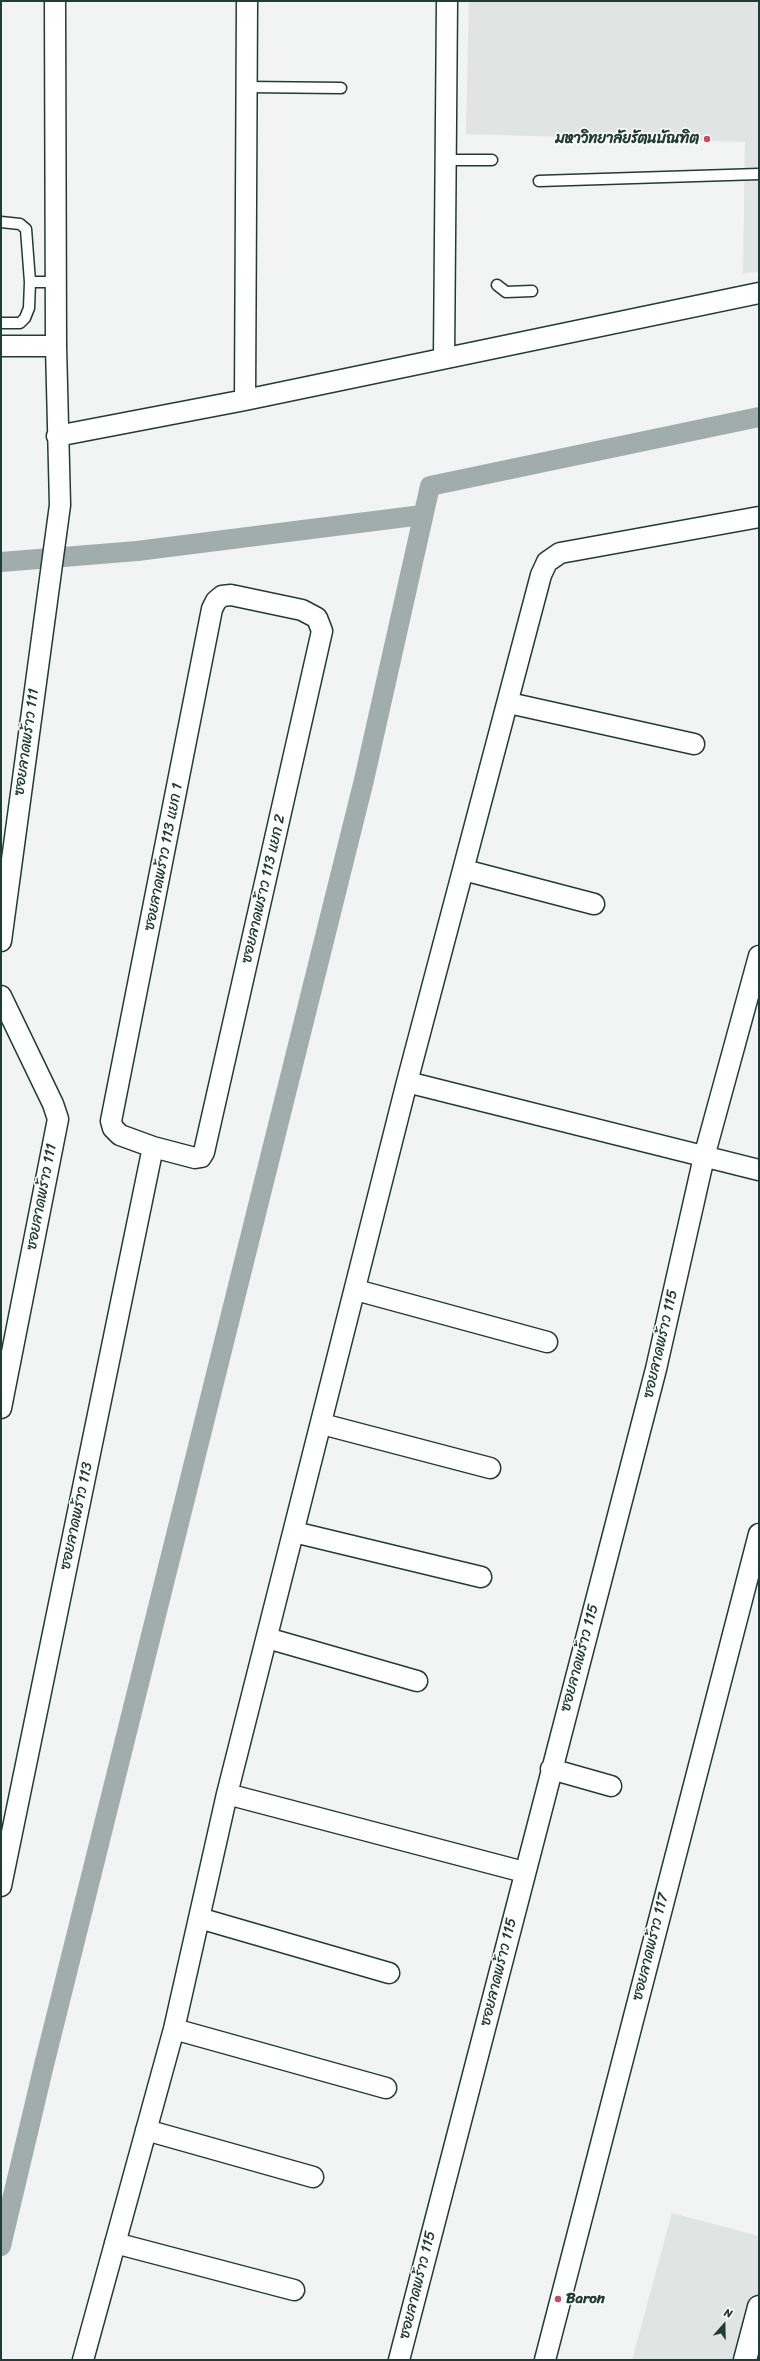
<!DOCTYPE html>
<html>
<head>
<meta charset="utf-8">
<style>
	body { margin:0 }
	#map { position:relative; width:760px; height:2361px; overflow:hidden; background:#f2f3f3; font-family:Sriracha,sans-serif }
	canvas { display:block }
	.frame { position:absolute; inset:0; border:2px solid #1f3d34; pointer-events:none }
	.north { position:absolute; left:704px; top:2305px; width:40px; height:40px; -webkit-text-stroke:3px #fff; paint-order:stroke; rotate:20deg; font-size:11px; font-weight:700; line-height:16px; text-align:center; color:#1f3d34 }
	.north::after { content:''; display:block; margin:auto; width:14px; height:18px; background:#1f3d34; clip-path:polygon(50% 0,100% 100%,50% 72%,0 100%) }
</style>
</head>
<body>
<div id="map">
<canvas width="760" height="2361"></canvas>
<div class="frame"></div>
<div class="north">N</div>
</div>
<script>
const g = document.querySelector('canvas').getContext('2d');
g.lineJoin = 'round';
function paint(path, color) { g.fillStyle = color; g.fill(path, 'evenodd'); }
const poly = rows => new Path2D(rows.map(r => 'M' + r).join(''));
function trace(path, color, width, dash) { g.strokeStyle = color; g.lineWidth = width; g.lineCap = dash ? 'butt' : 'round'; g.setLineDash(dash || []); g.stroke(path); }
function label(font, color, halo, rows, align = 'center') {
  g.font = font + ' Sriracha,"Playpen Sans Thai",sans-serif'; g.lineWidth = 3; g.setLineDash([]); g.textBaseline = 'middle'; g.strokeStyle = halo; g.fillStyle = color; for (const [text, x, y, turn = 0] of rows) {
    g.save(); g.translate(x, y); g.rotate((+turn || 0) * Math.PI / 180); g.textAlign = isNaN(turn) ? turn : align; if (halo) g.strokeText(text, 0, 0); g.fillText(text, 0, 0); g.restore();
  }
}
paint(poly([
	[469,1,759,1,759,272,743,273,745,142,466,134],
	[672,2213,759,2236,759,2360,632,2360]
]), '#e0e4e3');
trace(poly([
	[1,562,137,551,422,515],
	[1,2246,44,2065,364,780,430,486,759,417]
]), '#a1adaa', 20);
const lane = poly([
	[247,87,341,88],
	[446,160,492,160],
	[539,181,759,174],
	[1,222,20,224,26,229,30,282,56,282],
	[497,285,506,292,532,291],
	[1,323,20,323,25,318,29,308,30,282]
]);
const street = poly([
	[1,346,56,346],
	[444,358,447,1],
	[245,400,247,1],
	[57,436,245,400,759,293],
	[231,595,302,610,317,618,322,631,204,1152,201,1157,195,1158,153,1147,120,1135,113,1128,111,1121,212,609,216,601,222,596,231,595],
	[509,703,694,744],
	[464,870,594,904],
	[1,941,60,505,56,346,55,1],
	[1,996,53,1104,58,1119,1,1408],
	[407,1082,759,1170],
	[356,1290,547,1342],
	[322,1424,490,1468],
	[294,1532,481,1577],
	[267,1638,417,1681],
	[551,1769,611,1786],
	[227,1794,524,1872],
	[1,1886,153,1147],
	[199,1918,389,1973],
	[174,2029,386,2088],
	[146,2130,313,2177],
	[115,2243,294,2290],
	[83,2360,174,2029,227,1794,407,1082,541,575,547,562,560,553,759,517],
	[399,2360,656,1369,704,1157,759,956],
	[545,2360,759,1534]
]);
const secondary = poly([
	[745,2360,759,2307]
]);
trace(lane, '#1f3d34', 13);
trace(street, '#1f3d34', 23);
trace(secondary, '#1f3d34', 25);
trace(lane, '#fff', 10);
trace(street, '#fff', 20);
trace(secondary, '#fff', 22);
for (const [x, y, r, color] of [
	[707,139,4,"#d1495b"],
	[558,2299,4,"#d1495b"]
]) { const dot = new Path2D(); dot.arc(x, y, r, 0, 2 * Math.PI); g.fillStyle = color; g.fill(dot); trace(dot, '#fff', 1.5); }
label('bold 15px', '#1f3d34', '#fff', [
	["มหาวิทยาลัยรัตนบัณฑิต",699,139],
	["Baron",566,2299,"left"]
], 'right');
label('15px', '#1f3d34', '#fff', [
	["ซอยลาดพร้าว 111",27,742,-82],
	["ซอยลาดพร้าว 113 แยก 1",164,857,-79],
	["ซอยลาดพร้าว 113 แยก 2",264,889,-77],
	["ซอยลาดพร้าว 111",42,1197,-79],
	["ซอยลาดพร้าว 115",661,1344,-77],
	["ซอยลาดพร้าว 113",77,1516,-78],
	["ซอยลาดพร้าว 115",580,1658,-75],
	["ซอยลาดพร้าว 117",651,1947,-76],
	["ซอยลาดพร้าว 115",499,1972,-76],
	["ซอยลาดพร้าว 115",418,2285,-76]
]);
</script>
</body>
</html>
